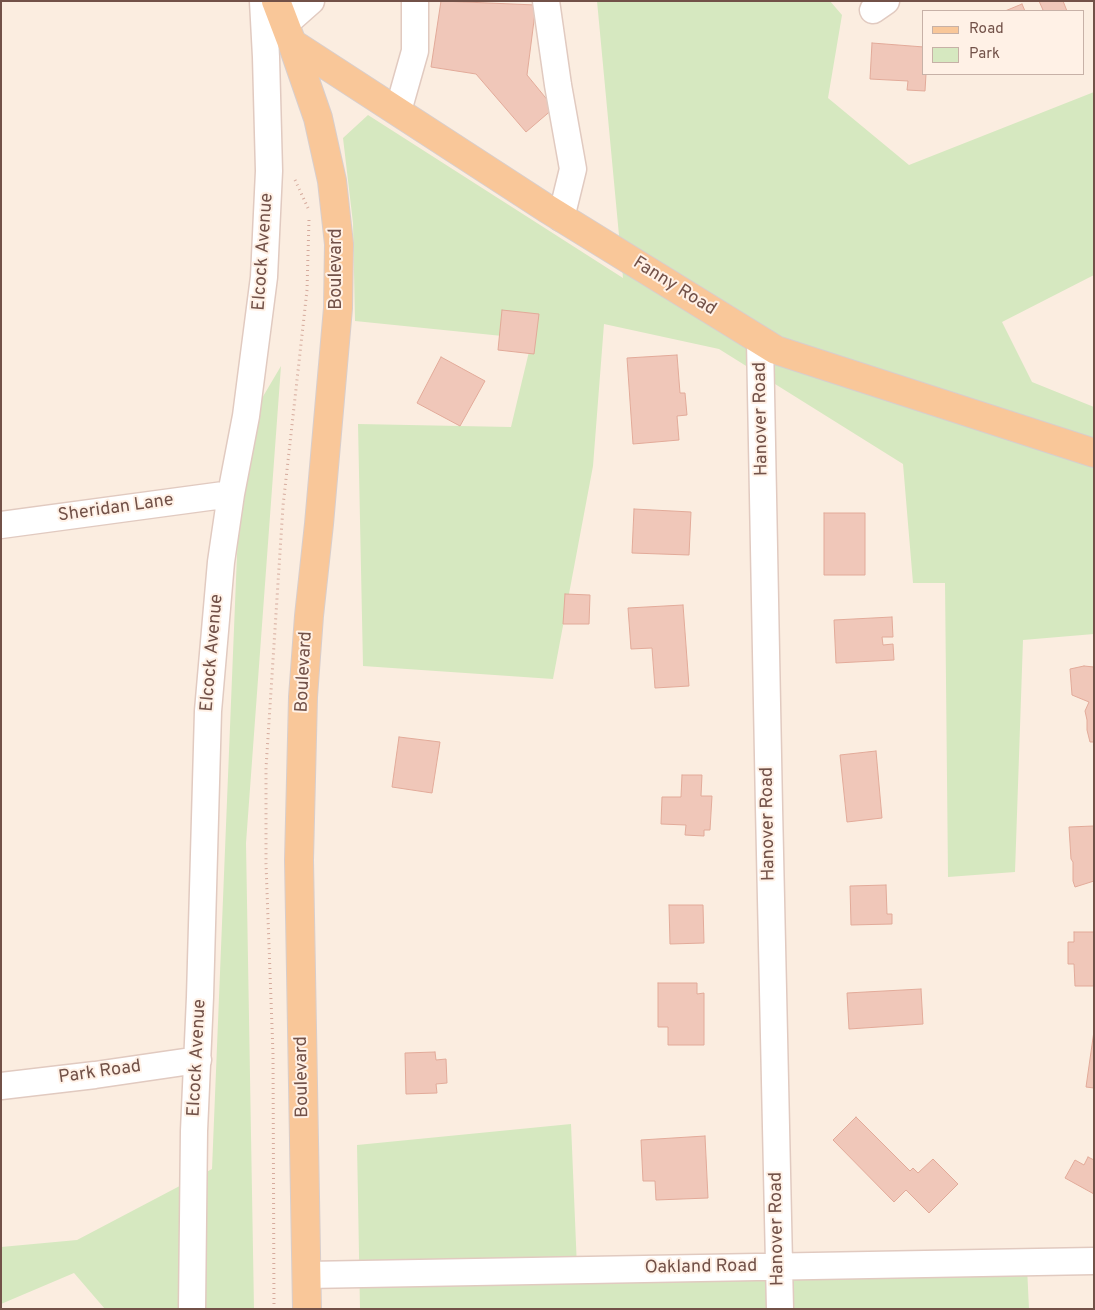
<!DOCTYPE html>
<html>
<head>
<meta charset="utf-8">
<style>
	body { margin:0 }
	#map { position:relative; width:1095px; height:1310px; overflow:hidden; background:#fbede0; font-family:Overpass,sans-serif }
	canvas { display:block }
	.frame { position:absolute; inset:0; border:2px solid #725148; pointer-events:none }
	.legend { position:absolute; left:922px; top:10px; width:162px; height:65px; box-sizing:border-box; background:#fff1e6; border:1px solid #c7b1a7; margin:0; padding:6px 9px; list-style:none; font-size:15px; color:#725148 }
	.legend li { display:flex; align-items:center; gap:10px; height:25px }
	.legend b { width:25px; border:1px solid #c7b1a7 }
</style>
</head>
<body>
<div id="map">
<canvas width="1095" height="1310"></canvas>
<div class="frame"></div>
<ul class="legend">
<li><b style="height:6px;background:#f9c799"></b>Road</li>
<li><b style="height:14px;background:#d6e8c0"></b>Park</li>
</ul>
</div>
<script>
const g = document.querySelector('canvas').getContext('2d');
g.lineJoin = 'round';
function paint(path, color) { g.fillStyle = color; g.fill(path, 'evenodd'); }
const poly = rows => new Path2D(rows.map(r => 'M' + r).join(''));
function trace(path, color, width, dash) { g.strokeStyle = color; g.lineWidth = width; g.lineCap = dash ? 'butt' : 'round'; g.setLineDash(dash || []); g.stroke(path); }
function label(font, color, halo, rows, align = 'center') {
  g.font = font + ' Overpass,sans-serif'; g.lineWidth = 4; g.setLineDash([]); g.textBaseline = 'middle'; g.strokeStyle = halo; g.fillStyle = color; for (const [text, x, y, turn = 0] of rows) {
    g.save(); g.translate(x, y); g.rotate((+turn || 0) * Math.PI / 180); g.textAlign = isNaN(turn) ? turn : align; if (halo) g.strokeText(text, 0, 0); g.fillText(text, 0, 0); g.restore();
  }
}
paint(poly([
	[597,1,830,1,842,15,828,98,909,165,1094,92,1094,275,1002,322,1032,382,1094,407,1094,634,1023,640,1015,872,948,877,945,583,913,583,903,464,719,349,604,324,593,466,553,679,363,666,358,424,511,427,532,339,355,321,353,223,343,138,368,115,623,278],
	[281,366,246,843,254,1309,105,1309,74,1273,1,1304,1,1247,77,1240,212,1169,242,432],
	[571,1124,577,1268,1027,1267,1029,1309,360,1309,357,1145]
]), '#d6e8c0');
const building = poly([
	[441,1,536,5,527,75,554,108,526,132,476,74,431,67,441,1],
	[1039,1,1063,1,1067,11,1040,11,1043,10,1039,1],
	[1022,4,1025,11,1005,11,1022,4],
	[872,43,924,47,924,74,926,74,925,91,907,90,908,81,870,79,872,43],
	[502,310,539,314,534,354,498,350,502,310],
	[677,355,680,393,685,393,687,415,677,416,679,440,633,444,627,358,677,355],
	[441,357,485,381,460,426,417,403,441,357],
	[634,509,691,512,689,555,632,553,634,509],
	[824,513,865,513,865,575,824,575,824,513],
	[565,594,590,595,589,624,563,624,565,594],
	[683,605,689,686,655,688,652,648,631,649,628,608,683,605],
	[892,617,893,637,882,637,883,645,893,644,894,660,836,663,834,620,892,617],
	[1084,666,1094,667,1094,742,1090,742,1087,730,1087,720,1085,711,1089,702,1072,695,1070,669,1084,666],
	[399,737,440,742,432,793,392,787,399,737],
	[876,751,882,818,847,822,840,755,876,751],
	[682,775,702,775,701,796,712,796,710,830,704,830,704,836,685,835,686,825,661,824,662,797,681,797,682,775],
	[1094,826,1094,881,1075,887,1073,881,1073,862,1071,859,1069,827,1094,826],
	[886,885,887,914,892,914,892,924,851,925,850,886,886,885],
	[669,905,703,905,704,943,670,944,669,905],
	[1074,932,1094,932,1094,986,1075,986,1074,964,1068,964,1068,942,1074,942,1074,932],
	[658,983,697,983,697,994,704,993,704,1045,668,1045,668,1027,658,1027,658,983],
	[921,989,923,1024,849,1029,847,993,921,989],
	[1094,1031,1094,1088,1086,1087,1094,1031],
	[435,1052,436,1060,446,1059,447,1083,436,1084,437,1093,406,1094,405,1053,435,1052],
	[856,1117,910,1171,913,1168,918,1173,933,1159,958,1184,929,1213,906,1190,894,1202,833,1140,856,1117],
	[705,1136,708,1198,656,1200,655,1181,643,1181,641,1140,705,1136],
	[1088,1157,1094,1160,1094,1194,1065,1178,1075,1160,1084,1165,1088,1157]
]);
paint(building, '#f0c7b9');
trace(building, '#e2aa99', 1);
const minor = poly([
	[546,1,558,85,573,169,561,218],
	[873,10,886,1],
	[285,24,311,1],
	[398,111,415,51,415,1],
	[760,340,769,808,780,1309],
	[1,525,231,494],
	[1,1086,95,1075,198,1060],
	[307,1275,1094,1261],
	[192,1309,194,1131,200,997,208,711,221,562,231,494,246,416,264,277,269,171,266,57,263,1]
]);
const major = poly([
	[276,1,292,43,318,118,332,181,339,244,338,308,319,524,309,616,303,697,299,860,307,1309],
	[292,43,546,208,776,350,1094,453]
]);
trace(minor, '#e1cac0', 29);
trace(major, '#d8cecc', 30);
trace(poly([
	[295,180,308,208],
	[274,1309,273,1054,266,864,266,768,283,506,307,290,309,219]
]), '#d5aa9c', 3, [1, 4]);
trace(minor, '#fff', 26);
trace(major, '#f9c799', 28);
label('18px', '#725148', '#fff1e6', [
	["Elcock Avenue",264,252,-86],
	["Boulevard",337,269,-90],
	["Fanny Road",674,287,32],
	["Hanover Road",762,419,-91],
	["Sheridan Lane",116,509,-8],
	["Elcock Avenue",213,653,-85],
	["Boulevard",305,672,-87],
	["Hanover Road",769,824,-91],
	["Elcock Avenue",198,1058,-87],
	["Park Road",100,1073,-8],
	["Boulevard",303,1077,-91],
	["Hanover Road",778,1229,-91],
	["Oakland Road",701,1268,-1]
]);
</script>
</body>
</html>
